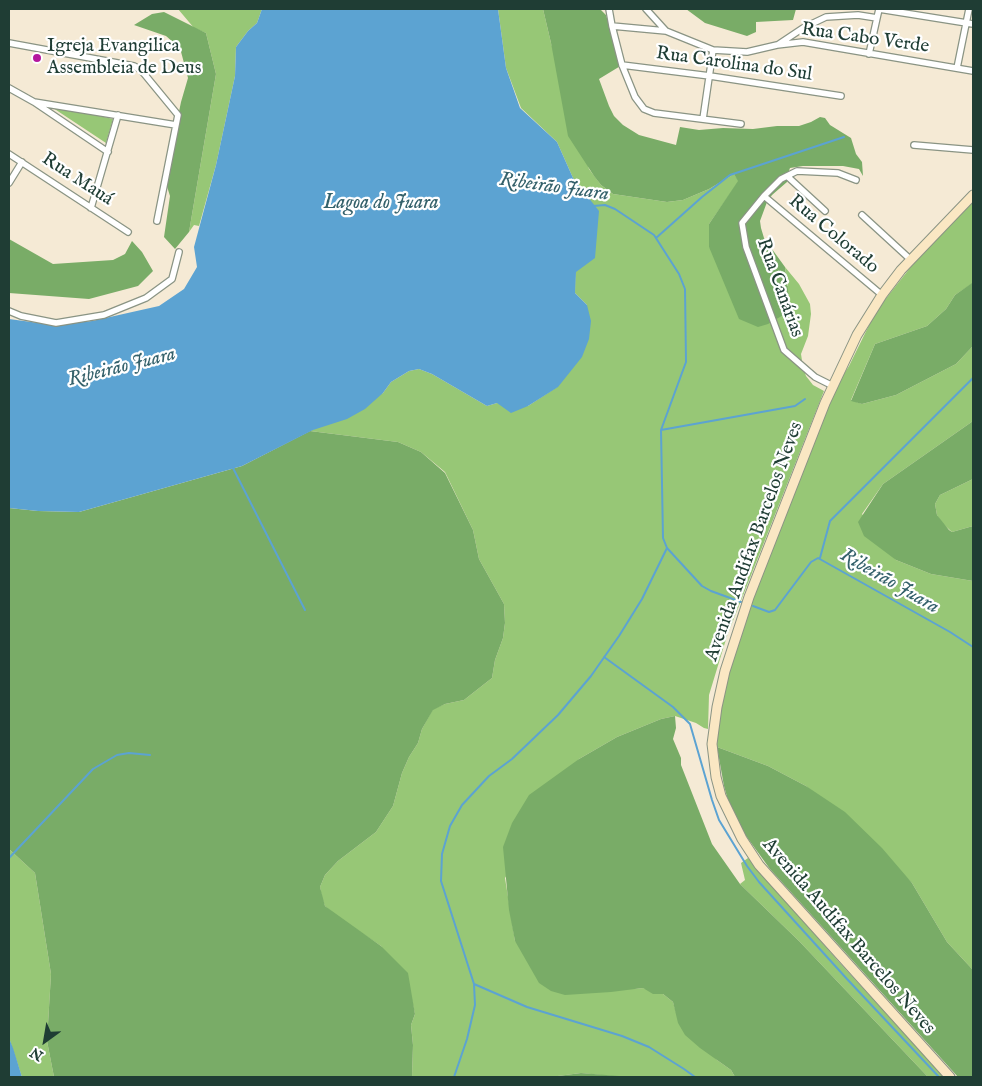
<!DOCTYPE html>
<html>
<head>
<meta charset="utf-8">
<style>
	body { margin:0 }
	#map { position:relative; width:982px; height:1086px; overflow:hidden; background:#f5ead5; font-family:"IM FELL English",serif }
	canvas { display:block }
	.frame { position:absolute; inset:0; border:10px solid #1f3d34; pointer-events:none }
	.north { position:absolute; left:20px; top:1016px; width:50px; height:50px; -webkit-text-stroke:4px #fff; paint-order:stroke; rotate:212deg; font-size:14px; font-weight:700; line-height:20px; text-align:center; color:#1f3d34 }
	.north::after { content:''; display:block; margin:auto; width:18px; height:22px; background:#1f3d34; clip-path:polygon(50% 0,100% 100%,50% 72%,0 100%) }
</style>
</head>
<body>
<div id="map">
<canvas width="982" height="1086"></canvas>
<div class="frame"></div>
<div class="north">N</div>
</div>
<script>
const g = document.querySelector('canvas').getContext('2d');
g.lineJoin = 'round';
function paint(path, color) { g.fillStyle = color; g.fill(path, 'evenodd'); }
const poly = rows => new Path2D(rows.map(r => 'M' + r).join(''));
function trace(path, color, width, dash) { g.strokeStyle = color; g.lineWidth = width; g.lineCap = dash ? 'butt' : 'round'; g.setLineDash(dash || []); g.stroke(path); }
function label(font, color, halo, rows, align = 'center') {
  g.font = font + ' "IM FELL English",serif'; g.lineWidth = 4.5; g.setLineDash([]); g.textBaseline = 'middle'; g.strokeStyle = halo; g.fillStyle = color; for (const [text, x, y, turn = 0] of rows) {
    g.save(); g.translate(x, y); g.rotate((+turn || 0) * Math.PI / 180); g.textAlign = isNaN(turn) ? turn : align; if (halo) g.strokeText(text, 0, 0); g.fillText(text, 0, 0); g.restore();
  }
}
paint(poly([
	[178,9,262,9,257,23,248,31,236,47,235,76,216,165,199,226,194,225,189,232,216,74,206,33,194,28],
	[498,9,543,9,551,43,589,169,601,185,613,194,667,202,683,200,709,189,734,174,739,181,709,224,709,247,788,286,785,267,799,284,810,304,811,314,808,336,801,354,803,367,806,376,813,385,824,391,727,636,709,695,708,729,704,728,696,723,675,716,661,719,617,737,579,759,505,878,515,941,634,989,643,988,663,994,673,1002,676,1012,717,1060,731,1070,735,1077,622,1077,581,1073,550,1077,412,1077,413,1045,411,1025,415,1014,411,996,381,946,335,915,325,906,322,898,320,887,325,875,338,861,376,832,393,806,402,773,409,757,418,743,422,729,433,709,445,704,464,700,492,678,495,660,503,638,505,623,504,604,479,559,473,530,445,472,421,452,398,442,310,431,383,393,391,382,409,371,419,369,432,374,487,406,497,403,528,406,557,387,587,305,575,293,577,183,573,178,557,142,521,108,506,68],
	[47,104,113,119,106,143],
	[973,202,973,283,955,295,946,309,927,326,875,344,851,400,862,404,896,395,956,364,973,346,973,421,883,484,862,514,896,560,931,574,973,581,973,970,947,942,912,883,806,786,768,766,717,747,718,696,736,639,821,425,825,403,849,366,876,311,921,254],
	[973,479,973,526,952,532,941,522,937,515,935,504,940,495],
	[9,849,35,873,51,974,47,1041,54,1077,22,1077,9,1038],
	[748,858,839,962,944,1077,928,1077,799,941,740,884,745,880,741,863]
]), '#97c776');
paint(poly([
	[543,9,600,9,606,15,622,65,599,79,609,106,614,116,623,125,639,135,676,145,680,127,699,130,723,128,753,129,777,126,799,126,811,122,820,117,825,118,830,125,851,138,856,154,862,162,863,176,859,169,843,166,803,166,790,168,787,176,787,182,772,195,767,202,760,221,761,228,764,238,785,267,790,306,785,314,768,324,758,327,739,319,709,247,709,224,738,181,734,174,709,189,683,200,667,202,613,194,601,185,594,176,568,136,551,43],
	[686,9,796,9,793,20,756,22,756,32,747,36,705,23],
	[164,12,206,33,216,74,189,232,175,249,164,237,170,196,165,180,181,102,188,78,180,48,166,36,134,25,152,14],
	[9,239,53,264,113,260,125,254,132,241,142,252,153,271,138,286,89,299,9,293],
	[972,283,973,283,973,346,956,364,896,395,862,404,851,401,875,344,927,326,946,309,955,295],
	[973,421,973,479,940,495,935,504,937,515,949,530,952,532,973,526,973,581,931,574,896,560,864,536,858,522,883,484],
	[310,431,398,442,421,452,445,473,473,530,479,559,504,604,505,623,503,638,495,660,492,678,464,700,445,704,433,710,422,729,418,743,409,757,402,773,393,806,376,832,338,861,325,875,320,887,325,906,381,946,408,973,415,1014,411,1025,413,1045,412,1077,54,1077,47,1041,51,974,35,873,9,849,9,508,38,511,79,512,242,466],
	[675,716,676,728,673,739,681,758,681,765,712,844,740,884,799,941,928,1077,735,1077,731,1070,700,1048,685,1035,678,1023,673,1002,663,994,653,994,643,988,611,992,565,995,551,991,539,983,515,941,509,910,503,847,512,823,529,795,579,759,617,737,661,719],
	[717,747,768,766,806,786,845,812,882,848,912,883,947,942,973,970,973,1077,958,1077,770,869,733,818,724,786],
	[581,1073,619,1076,622,1077,550,1077]
]), '#79ac67');
paint(poly([
	[262,9,498,9,506,68,520,108,557,142,573,178,599,211,595,258,576,272,575,293,587,305,591,321,589,339,582,357,558,387,528,406,511,413,497,403,487,406,432,374,419,369,409,371,391,382,383,393,365,409,347,419,313,430,242,466,79,512,38,511,9,508,9,319,54,325,92,321,159,306,184,289,197,267,194,247,216,165,235,76,236,47,248,31,257,23],
	[9,1038,13,1048,22,1077,9,1077]
]), '#5ca3d2');
trace(poly([
	[593,206,605,205,615,209,654,235,679,274,685,289,686,362,661,430,663,538,667,548,702,586,711,591,741,602],
	[656,238,702,197,730,175,844,137],
	[661,430,795,406,805,399],
	[233,468,305,610],
	[820,558,830,521,973,378],
	[753,606,769,612,775,610,811,562,818,558,950,632,973,647],
	[604,657,673,707,690,724,712,800,719,820,747,866,759,882,847,979,939,1077],
	[9,858,93,769,117,755,129,753,150,755],
	[474,984,527,1007,622,1036,649,1047,684,1069,695,1077],
	[454,1077,467,1039,475,1005,474,984,441,881,442,854,450,826,462,805,489,776,512,759,558,715,591,676,619,636,642,599,667,548]
]), '#5ca3d2', 2);
const minor = poly([
	[609,9,612,26,622,65,635,97,644,109,654,113,741,124],
	[646,9,666,31,713,50,747,52,777,45,803,42,973,71],
	[879,9,973,24],
	[612,26,666,31],
	[9,43,134,66,141,70,178,115,157,221],
	[779,44,803,28,826,17,858,15,877,18],
	[869,54,879,9],
	[622,65,710,76,841,96],
	[957,68,969,9],
	[9,88,34,102,108,152],
	[34,102,176,125],
	[703,119,713,50],
	[914,145,973,150],
	[9,154,128,232],
	[787,176,825,211],
	[9,183,22,162],
	[764,196,882,295],
	[91,208,118,115],
	[862,215,911,260],
	[9,311,21,316,56,323,104,315,146,298,172,279,179,252],
	[833,386,815,377,784,350,746,247,742,223,764,196,781,179,797,171,838,173,856,180]
]);
const secondary = poly([
	[950,1077,759,865,742,839,721,796,716,777,712,744,717,707,725,671,749,597,825,403,857,335,882,295,901,270,973,195]
]);
trace(minor, '#8a9484', 8);
trace(secondary, '#8a9484', 11);
trace(minor, '#fff', 5.5);
trace(secondary, '#fae7c3', 9);
for (const [x, y, r, color] of [
	[37,58,5,"#b5179e"]
]) { const dot = new Path2D(); dot.arc(x, y, r, 0, 2 * Math.PI); g.fillStyle = color; g.fill(dot); trace(dot, '#fff', 2); }
label('19px', '#1f3d34', '#fff', [
	["Rua Cabo Verde",865,39,8],
	["Rua Carolina do Sul",734,65,8],
	["Rua Mauá",77,180,33],
	["Rua Colorado",833,235,40],
	["Rua Canárias",779,288,70],
	["Avenida Audifax Barcelos Neves",755,542,-70],
	["Avenida Audifax Barcelos Neves",848,937,49]
]);
label('19px', '#1f3d34', '#fff', [
	["Igreja Evangilica",47,47],
	["Assembleia de Deus",47,69]
], 'left');
label('italic 20px', '#34616b', '#fff', [
	["Ribeirão Juara",554,188,8],
	["Lagoa do Juara",381,204],
	["Ribeirão Juara",122,368,-14],
	["Ribeirão Juara",889,582,30]
]);
</script>
</body>
</html>
